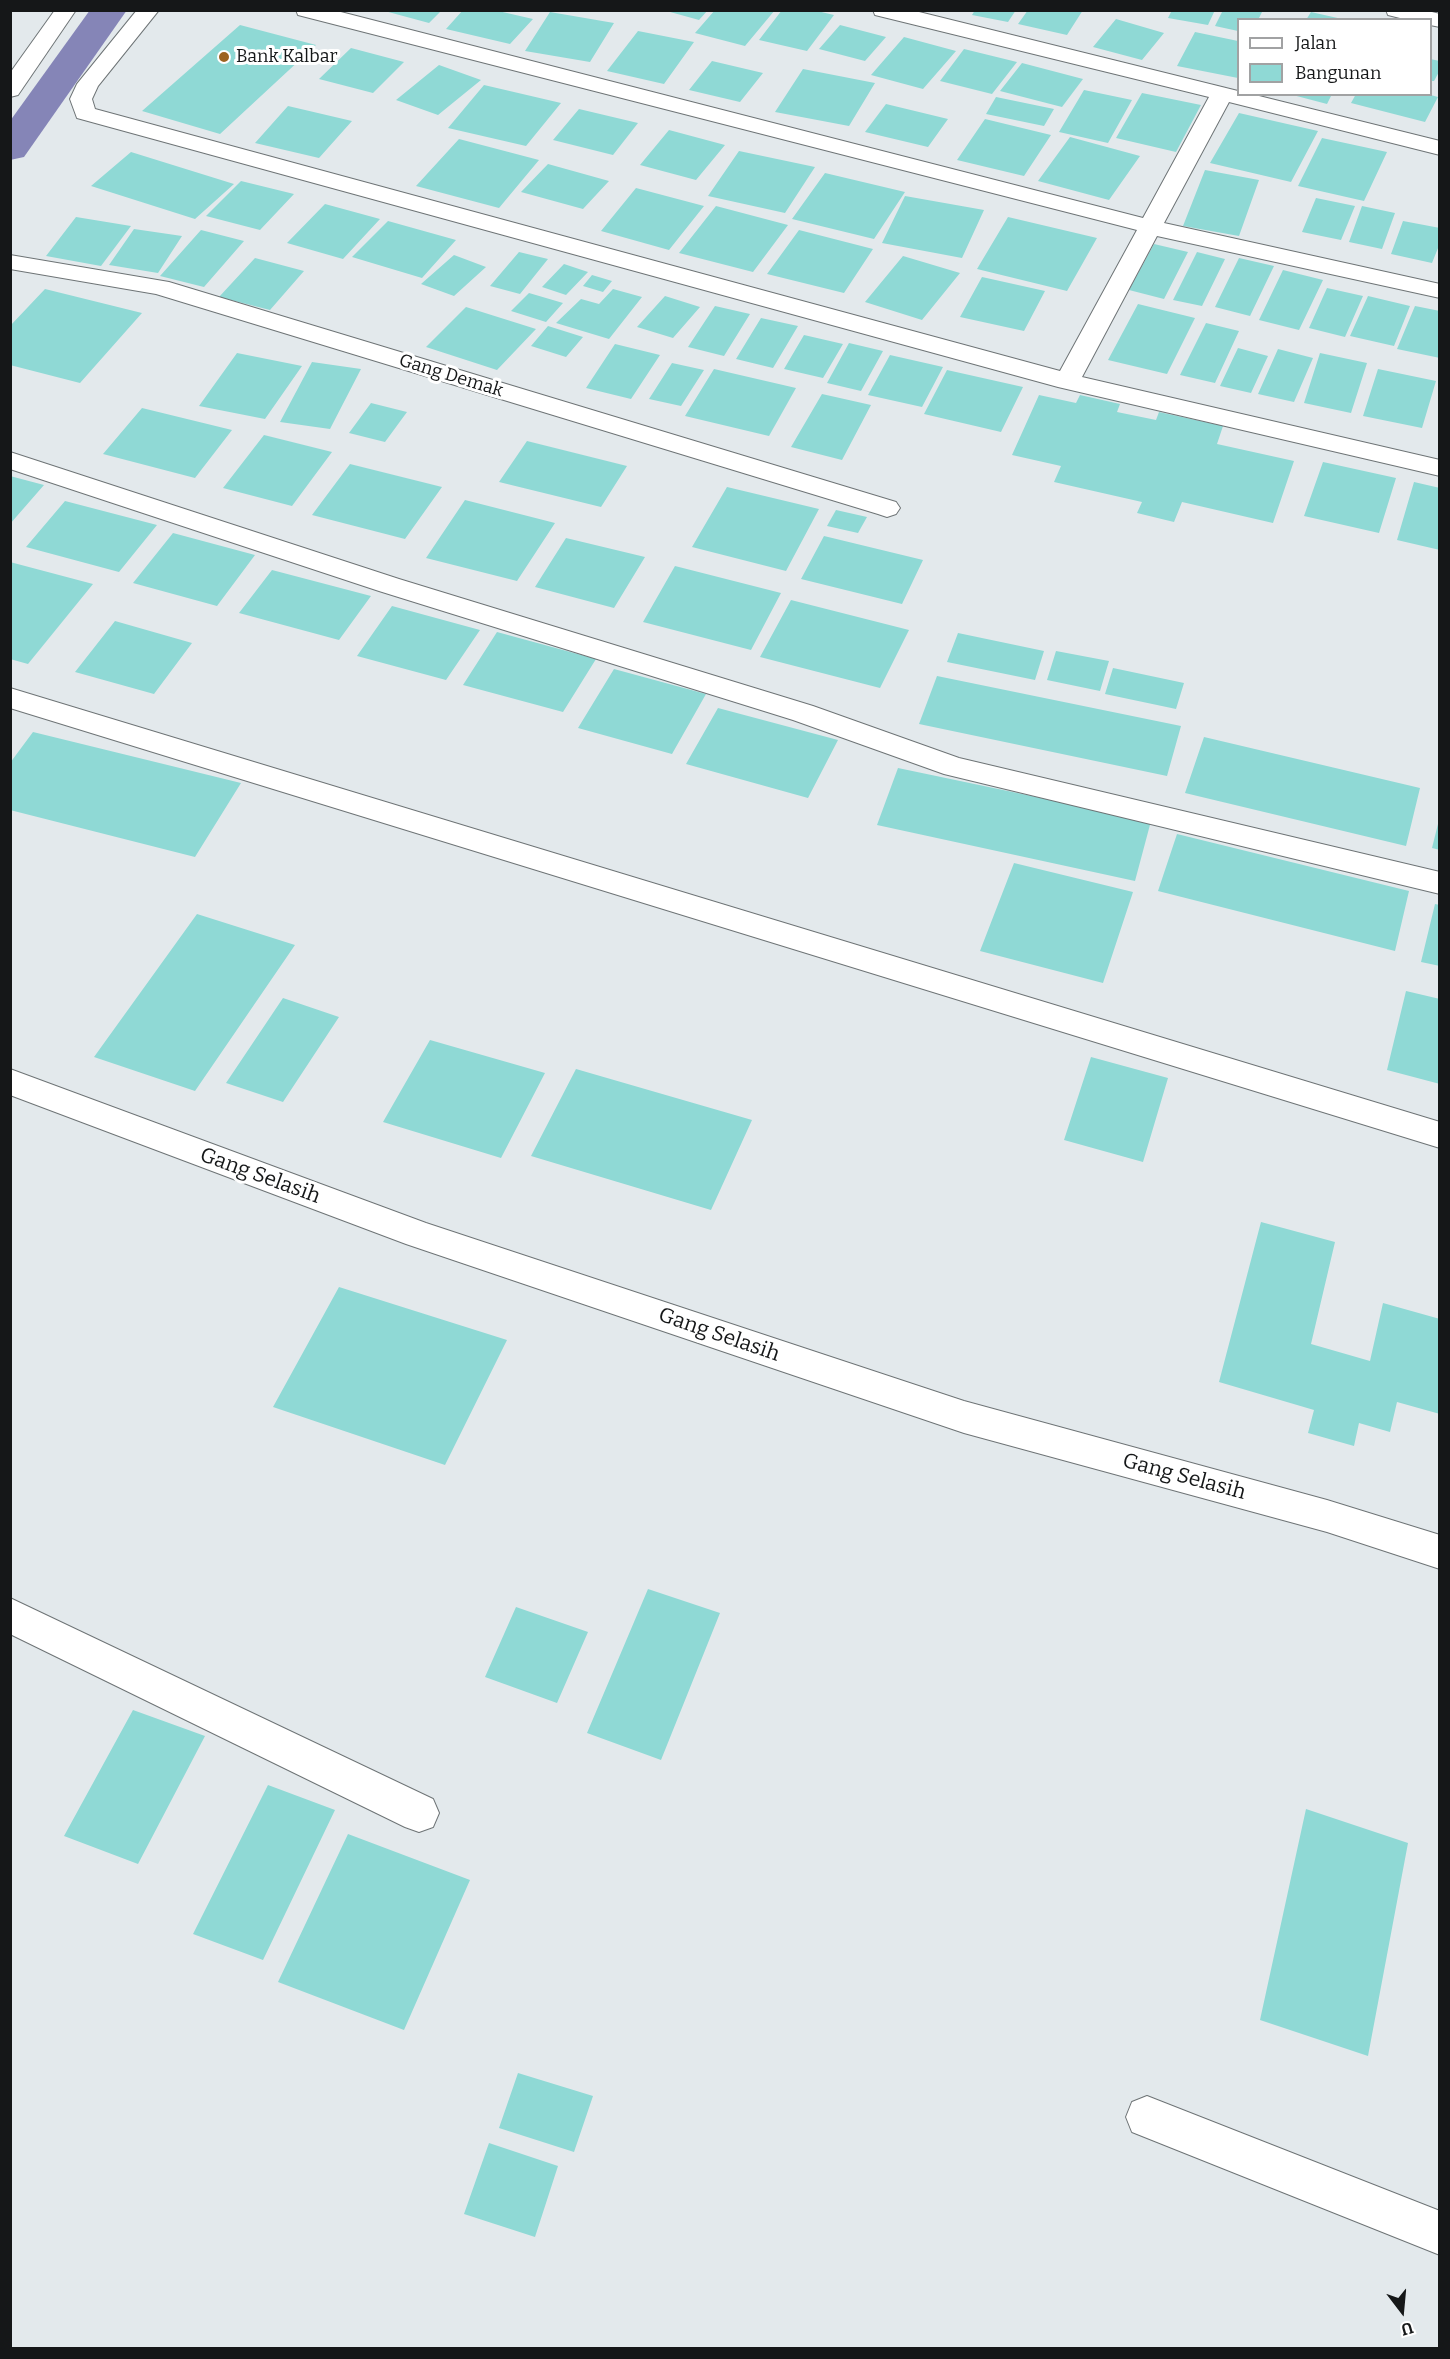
<!DOCTYPE html>
<html>
<head>
<meta charset="utf-8">
<style>
	body { margin:0 }
	#map { position:relative; width:1450px; height:2359px; overflow:hidden; background:#e3e9ec; font-family:Bitter,serif }
	canvas { display:block }
	.frame { position:absolute; inset:0; border:12px solid #151718; pointer-events:none }
	.legend { position:absolute; left:1237px; top:18px; width:195px; height:78px; box-sizing:border-box; background:#fff; border:2px solid #a1a2a3; margin:0; padding:8px 10px; list-style:none; font-size:18px; color:#151718 }
	.legend li { display:flex; align-items:center; gap:12px; height:30px }
	.legend b { width:30px; border:2px solid #a1a2a3 }
	.north { position:absolute; left:1372px; top:2281px; width:60px; height:60px; -webkit-text-stroke:4px #fff; paint-order:stroke; rotate:164deg; font-size:16px; font-weight:700; line-height:24px; text-align:center; color:#151718 }
	.north::after { content:''; display:block; margin:auto; width:21px; height:27px; background:#151718; clip-path:polygon(50% 0,100% 100%,50% 72%,0 100%) }
</style>
</head>
<body>
<div id="map">
<canvas width="1450" height="2359"></canvas>
<div class="frame"></div>
<ul class="legend">
<li><b style="height:8px;background:#fff"></b>Jalan</li>
<li><b style="height:16px;background:#8fd9d5"></b>Bangunan</li>
</ul>
<div class="north">U</div>
</div>
<script>
const g = document.querySelector('canvas').getContext('2d');
g.lineJoin = 'round';
const poly = rows => new Path2D(rows.map(r => 'M' + r).join(''));
function paint(path, color) { g.fillStyle = color; g.fill(path, 'evenodd'); }
function trace(path, color, width, dash) { g.strokeStyle = color; g.lineWidth = width; g.lineCap = dash ? 'butt' : 'round'; g.setLineDash(dash || []); g.stroke(path); }
function label(font, color, halo, rows, align = 'center') {
  g.font = font + ' Bitter,serif'; g.lineWidth = 6; g.setLineDash([]); g.textBaseline = 'middle'; g.strokeStyle = halo; g.fillStyle = color; for (const [text, x, y, turn = 0] of rows) {
    g.save(); g.translate(x, y); g.rotate((+turn || 0) * Math.PI / 180); g.textAlign = isNaN(turn) ? turn : align; if (halo) g.strokeText(text, 0, 0); g.fillText(text, 0, 0); g.restore();
  }
}
paint(poly([
	[90,10,127,10,24,157,10,160,10,121,90,10]
]), '#8585b7');
paint(poly([
	[381,10,442,10,429,23],
	[463,10,494,10,533,19,510,44,446,29],
	[663,10,708,10,699,20],
	[715,10,775,10,745,46,695,33],
	[782,10,813,10,834,15,807,51,759,40],
	[975,10,1016,10,1008,22,972,15],
	[1028,10,1083,10,1067,35,1018,24],
	[1172,10,1215,10,1208,25,1168,18],
	[1223,10,1263,10,1258,20,1238,20,1238,31,1215,26],
	[550,12,614,23,590,62,525,51],
	[1311,12,1342,19,1342,20,1306,20],
	[1116,19,1164,33,1142,60,1093,47],
	[240,25,316,45,220,134,142,111],
	[840,25,886,37,865,61,819,49],
	[638,31,694,42,664,84,607,71],
	[1195,32,1238,41,1238,78,1177,66],
	[904,37,956,51,923,89,871,75],
	[351,48,404,62,373,93,319,79],
	[964,49,1017,62,992,94,940,81],
	[1430,59,1440,61,1440,70,1434,81,1430,81],
	[712,61,763,73,740,102,689,90],
	[1022,63,1083,79,1062,107,1000,91],
	[439,65,481,80,438,115,396,100],
	[803,69,875,83,849,126,775,112],
	[484,85,561,103,526,146,448,128],
	[1084,90,1132,100,1108,143,1059,132],
	[1142,93,1201,105,1176,152,1116,138],
	[1289,94,1332,94,1327,104],
	[1356,94,1427,94,1438,97,1425,122,1351,103],
	[996,97,1054,109,1044,126,986,114],
	[886,104,948,119,928,147,865,132],
	[288,106,352,121,319,158,255,143],
	[579,109,638,123,613,155,553,140],
	[1239,113,1318,131,1291,182,1210,163],
	[985,119,1051,135,1024,176,957,160],
	[669,130,725,145,696,180,640,165],
	[1070,137,1140,156,1109,200,1038,181],
	[1322,138,1387,152,1364,201,1298,186],
	[459,139,539,160,499,208,416,186],
	[739,151,815,167,785,213,708,196],
	[131,152,234,184,195,219,91,186],
	[548,164,609,181,583,209,521,192],
	[1205,170,1259,180,1239,236,1183,226],
	[825,173,905,192,874,239,792,219],
	[241,181,294,194,260,230,206,216],
	[636,188,704,206,669,250,601,231],
	[905,196,984,210,962,258,882,243],
	[1316,198,1355,206,1341,240,1302,232],
	[325,204,380,219,343,259,287,243],
	[716,206,788,225,753,272,679,253],
	[1362,206,1395,213,1382,249,1349,242],
	[76,217,131,226,101,266,46,256],
	[1008,217,1097,238,1067,291,977,269],
	[388,221,456,240,422,278,352,257],
	[1403,221,1440,228,1440,243,1432,263,1391,254],
	[134,229,182,236,158,273,109,265],
	[201,230,244,241,204,287,160,276],
	[799,230,873,249,844,293,767,274],
	[1154,244,1188,252,1164,299,1129,290],
	[519,252,548,259,520,294,490,286],
	[1197,252,1225,259,1202,306,1173,300],
	[454,255,486,267,454,296,421,284],
	[903,256,960,273,922,320,865,302],
	[255,258,304,271,270,310,219,297],
	[1239,258,1274,266,1250,316,1215,307],
	[564,264,588,272,566,295,542,287],
	[1283,270,1323,280,1299,330,1259,320],
	[592,275,612,281,603,292,583,286],
	[982,277,1045,291,1024,331,960,317],
	[1327,288,1363,296,1345,337,1309,328],
	[45,289,142,313,80,383,10,365,10,326],
	[613,289,642,297,609,339,556,323,581,299,599,304],
	[529,293,563,303,546,322,511,311],
	[665,296,700,307,673,338,637,327],
	[1368,296,1410,306,1394,346,1350,336],
	[1138,304,1195,318,1167,374,1108,360],
	[715,306,750,314,724,356,688,347],
	[1415,306,1440,311,1440,358,1397,349],
	[466,307,536,329,497,370,426,347],
	[761,318,798,326,773,368,736,359],
	[1206,323,1239,331,1215,383,1180,375],
	[548,326,583,337,566,357,531,346],
	[804,335,843,344,823,378,784,369],
	[849,343,883,351,861,391,827,383],
	[615,344,660,355,631,399,586,388],
	[1238,348,1268,356,1251,393,1220,386],
	[1278,349,1313,358,1294,402,1258,394],
	[237,353,302,366,265,419,199,406],
	[1320,353,1367,363,1351,413,1304,403],
	[890,355,943,367,922,407,868,395],
	[312,362,361,369,330,429,280,422],
	[672,363,704,370,681,406,649,399],
	[714,369,796,388,769,436,685,416],
	[1378,369,1436,381,1422,428,1363,416],
	[947,370,1023,387,1001,432,924,414],
	[822,394,871,405,842,460,791,447],
	[1039,395,1076,403,1080,395,1120,404,1117,412,1156,420,1159,412,1223,426,1217,444,1294,461,1273,523,1182,502,1174,522,1137,513,1142,502,1054,482,1061,466,1012,455],
	[371,403,407,412,385,442,349,433],
	[142,408,232,430,195,478,103,454],
	[264,435,332,452,292,506,223,488],
	[527,441,627,466,601,507,499,482],
	[1323,462,1396,478,1379,533,1304,516],
	[350,464,442,487,405,539,312,515],
	[10,476,44,485,10,524],
	[1414,482,1440,488,1440,550,1397,540],
	[727,487,819,509,786,571,692,547],
	[465,500,555,523,517,581,426,558],
	[65,501,157,525,119,572,26,547],
	[836,510,867,517,858,533,827,526],
	[173,533,255,555,217,606,133,583],
	[824,536,923,560,902,604,801,579],
	[566,538,645,557,614,608,535,587],
	[10,562,93,584,28,664,10,659],
	[675,566,781,593,751,650,643,622],
	[272,570,371,596,339,640,239,613],
	[791,600,909,630,880,688,760,657],
	[392,606,480,630,446,680,357,656],
	[115,621,192,643,154,694,75,672],
	[497,632,596,659,563,712,463,685],
	[958,633,1044,651,1035,680,947,662],
	[1056,651,1109,661,1100,691,1047,680],
	[1113,668,1184,683,1176,709,1105,694],
	[614,669,706,694,672,754,578,728],
	[937,676,1181,726,1167,776,919,724],
	[718,708,838,740,808,798,686,764],
	[33,732,241,783,195,857,10,810,10,763],
	[1204,737,1420,788,1406,846,1185,793],
	[898,768,1151,821,1135,881,877,825],
	[1439,820,1440,820,1440,850,1432,848],
	[1177,834,1409,891,1395,951,1158,891],
	[1014,863,1133,892,1103,983,980,951],
	[1435,904,1440,905,1440,966,1421,962],
	[197,914,295,945,195,1091,94,1057],
	[1406,991,1440,999,1440,1084,1387,1070],
	[283,998,339,1017,283,1102,226,1083],
	[430,1040,545,1073,501,1158,383,1122],
	[1091,1057,1168,1078,1143,1162,1064,1140],
	[576,1069,752,1120,711,1210,531,1156],
	[1261,1222,1335,1242,1311,1344,1370,1361,1383,1303,1440,1319,1440,1414,1397,1402,1390,1432,1359,1423,1354,1446,1308,1433,1314,1410,1219,1382],
	[339,1287,507,1340,445,1465,273,1407],
	[648,1589,720,1613,661,1760,587,1733],
	[516,1607,588,1632,557,1703,485,1677],
	[133,1710,205,1736,138,1864,64,1836],
	[268,1785,335,1810,263,1960,193,1934],
	[1306,1809,1408,1843,1368,2056,1260,2020],
	[348,1834,470,1880,404,2030,278,1982],
	[518,2073,593,2096,574,2152,499,2128],
	[489,2143,558,2166,535,2237,464,2214]
]), '#8fd9d5');
const street = poly([
	[137,10,159,10,98,86,92,99,95,109,1060,371,1137,230,298,15,296,10,333,10,1143,218,1209,97,875,15,873,10,911,10,1238,91,1238,94,1251,94,1440,141,1440,155,1229,102,1164,223,1440,284,1440,298,1157,236,1082,377,1440,460,1440,476,1058,387,77,118,70,99,77,84,137,10],
	[1386,10,1424,10,1440,14,1440,27,1430,25,1430,20,1408,20,1388,15,1386,10],
	[10,255,169,282,896,502,900,508,896,514,887,517,878,514,156,294,10,269,10,255],
	[10,452,399,579,813,706,959,758,1440,872,1440,894,944,774,793,720,379,591,10,469,10,452],
	[10,688,1440,1122,1440,1148,10,708,10,688],
	[10,1069,426,1223,964,1401,1327,1500,1440,1535,1440,1569,1327,1532,964,1433,406,1244,10,1095,10,1069],
	[10,1598,433,1799,439,1813,433,1827,419,1832,405,1827,10,1634,10,1598],
	[1147,2096,1440,2211,1440,2255,1132,2132,1126,2117,1132,2102,1147,2096]
]);
const secondary = poly([
	[55,10,76,10,18,95,10,97,10,73,55,10]
]);
trace(street, '#6e7476', 2);
trace(secondary, '#6e7476', 2);
paint(street, '#fff');
paint(secondary, '#fff');
for (const [x, y, r, color] of [
	[224,57,6,"#9c6320"]
]) { const dot = new Path2D(); dot.arc(x, y, r, 0, 2 * Math.PI); g.fillStyle = color; g.fill(dot); trace(dot, '#fff', 2); }
label('18px', '#151718', '#fff', [
	["Bank Kalbar",236,57]
], 'left');
label('18px', '#151718', '#fff', [
	["Gang Demak",451,376,17]
]);
label('21px', '#151718', '#fff', [
	["Gang Selasih",260,1176,20],
	["Gang Selasih",719,1335,19],
	["Gang Selasih",1184,1477,15]
]);
</script>
</body>
</html>
